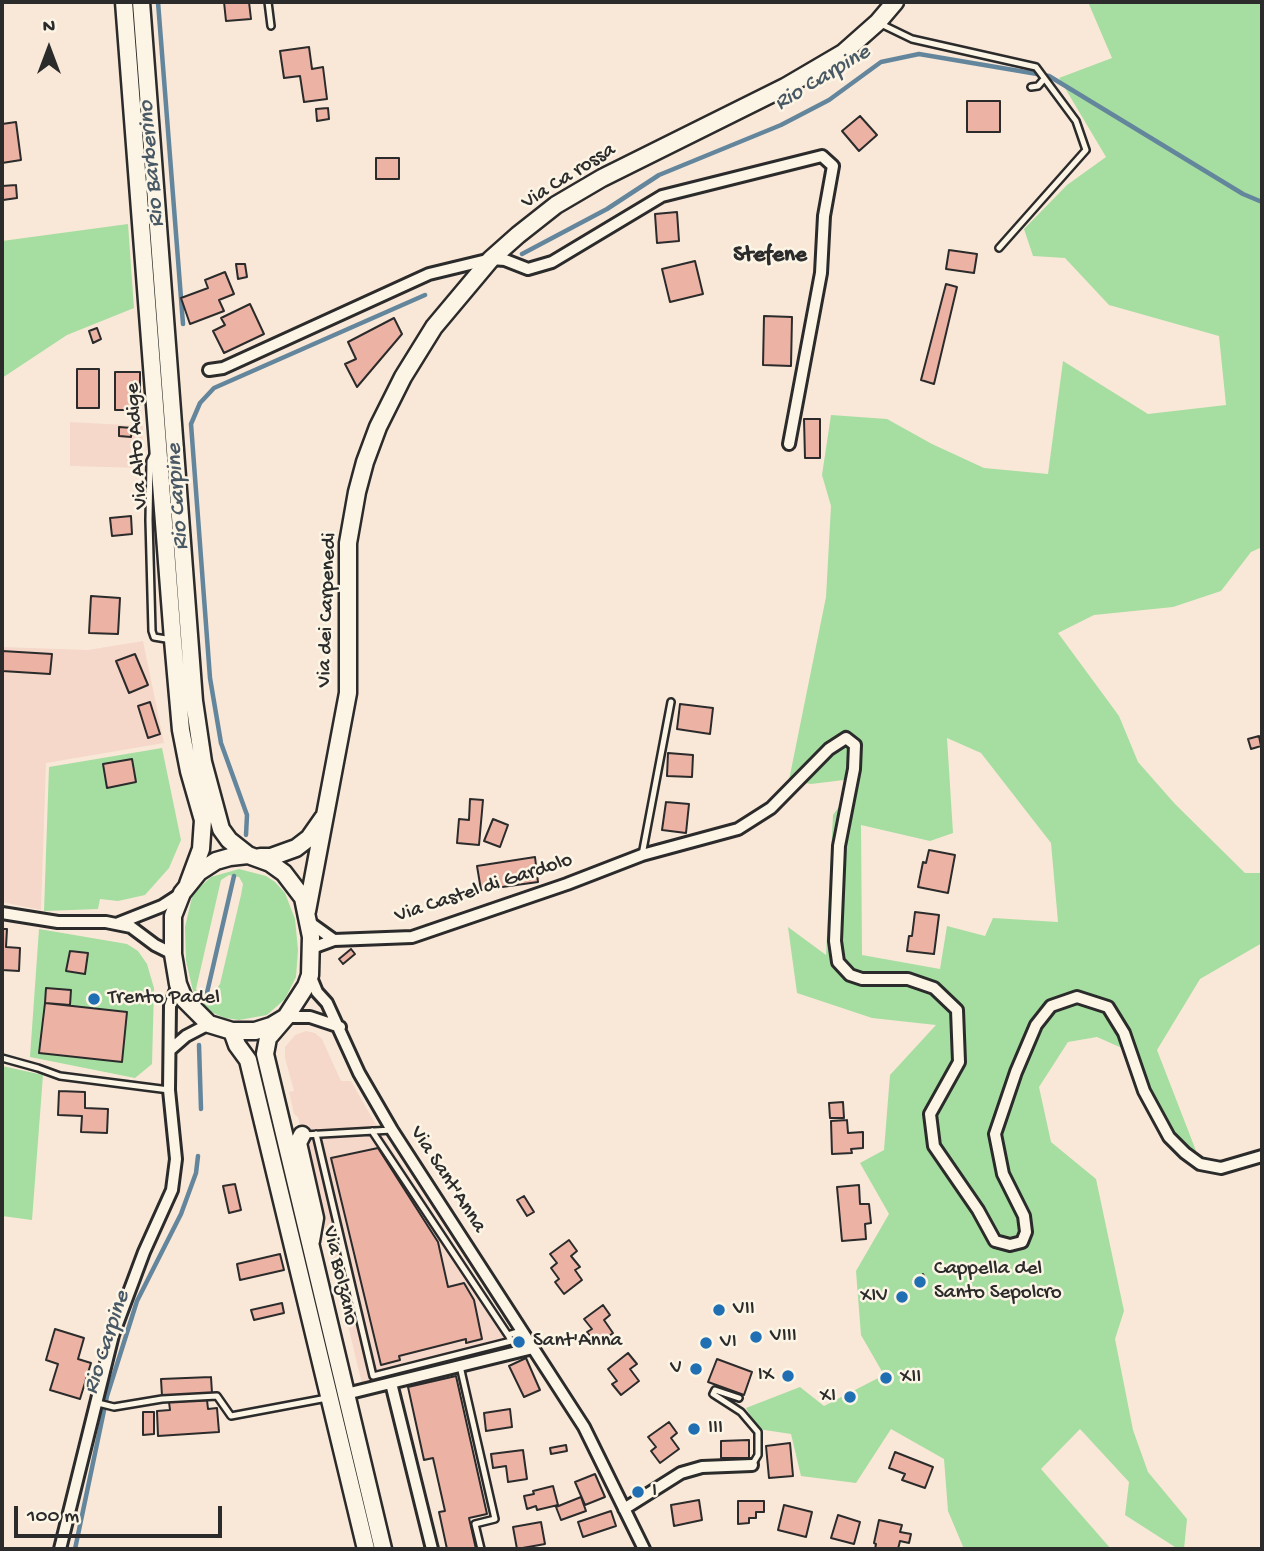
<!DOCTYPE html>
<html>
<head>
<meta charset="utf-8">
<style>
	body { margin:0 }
	#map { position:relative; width:1264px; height:1551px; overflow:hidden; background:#f9e8d8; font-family:"Gochi Hand",sans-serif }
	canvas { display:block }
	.frame { position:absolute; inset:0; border:4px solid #2b2b2b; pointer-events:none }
	.north { position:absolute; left:14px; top:14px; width:70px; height:70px; -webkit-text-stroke:5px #fcf5e5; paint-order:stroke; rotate:0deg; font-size:19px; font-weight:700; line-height:28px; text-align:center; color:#2b2b2b }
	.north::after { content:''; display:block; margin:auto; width:24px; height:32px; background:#2b2b2b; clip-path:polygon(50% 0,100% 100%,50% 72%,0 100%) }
	.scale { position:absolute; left:14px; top:1506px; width:208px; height:32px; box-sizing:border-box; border:4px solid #2b2b2b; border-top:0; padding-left:9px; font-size:21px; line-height:24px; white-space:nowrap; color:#2b2b2b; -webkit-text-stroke:5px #fcf5e5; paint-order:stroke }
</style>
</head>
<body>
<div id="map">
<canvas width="1264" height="1551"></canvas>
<div class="frame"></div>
<div class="north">N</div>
<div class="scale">100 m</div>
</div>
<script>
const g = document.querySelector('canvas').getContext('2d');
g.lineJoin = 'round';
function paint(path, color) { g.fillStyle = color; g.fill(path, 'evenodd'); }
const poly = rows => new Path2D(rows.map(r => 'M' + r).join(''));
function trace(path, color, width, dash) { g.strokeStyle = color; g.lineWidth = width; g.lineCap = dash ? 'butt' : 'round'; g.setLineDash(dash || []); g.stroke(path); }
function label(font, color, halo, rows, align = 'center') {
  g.font = font + ' "Gochi Hand",sans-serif'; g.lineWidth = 5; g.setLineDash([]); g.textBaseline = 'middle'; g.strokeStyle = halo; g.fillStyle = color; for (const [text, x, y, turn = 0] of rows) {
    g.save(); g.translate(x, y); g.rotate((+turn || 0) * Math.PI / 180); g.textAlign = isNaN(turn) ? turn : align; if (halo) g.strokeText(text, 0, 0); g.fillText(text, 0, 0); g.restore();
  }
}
paint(poly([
	[70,422,143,426,141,468,70,466],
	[143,641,164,743,46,763,41,910,2,902,2,647,88,650],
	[306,1031,315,1033,322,1039,341,1081,351,1081,379,1130,520,1346,362,1384,298,1117,294,1114,289,1092,294,1091,285,1058,285,1047,295,1035]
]), '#f5d8c9');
paint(poly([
	[1088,2,1262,2,1262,547,1251,552,1221,591,1173,607,1094,615,1058,633,1119,716,1138,762,1175,804,1245,873,1262,873,1262,943,1200,979,1157,1050,1198,1156,1175,1134,1131,1052,1097,1037,1068,1042,1039,1087,1051,1142,1096,1179,1124,1311,1115,1339,1133,1430,1148,1472,1187,1519,1184,1549,1178,1549,1125,1515,1129,1482,1080,1429,1041,1469,1111,1549,964,1549,948,1511,944,1459,891,1429,856,1483,801,1476,791,1434,758,1429,746,1408,800,1387,824,1406,884,1375,861,1335,856,1271,889,1214,860,1163,884,1150,890,1075,936,1025,872,1018,797,993,788,927,826,955,833,815,860,778,811,784,789,780,826,597,831,506,822,475,831,415,887,419,932,444,984,468,1048,474,1063,361,1148,414,1226,405,1219,336,1109,305,1065,258,1033,256,1024,229,1067,185,1106,157,1059,78,1112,58],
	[947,738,981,753,1051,843,1058,922,993,918,985,936,947,926,940,969,862,955,861,825,930,841,953,833],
	[128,224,134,308,67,335,2,378,2,241],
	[162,748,181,840,169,868,145,895,118,901,100,899,98,909,44,911,49,767],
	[239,869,266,876,275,882,285,893,295,919,298,950,296,977,285,999,267,1015,239,1020,225,1018,211,1012,201,1004,193,991,186,961,185,927,192,897,201,886,211,877],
	[229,875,239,877,243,884,241,895,220,984,211,997,202,997,196,989,221,880],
	[39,929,127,944,138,951,147,964,154,988,152,1064,135,1078,30,1057],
	[2,1066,43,1075,32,1220,2,1216]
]), '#a6dda1');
trace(poly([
	[158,2,183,324],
	[522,254,607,209,659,175,781,125,829,100,881,62,919,54,1049,76,1243,194,1262,202],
	[246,835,247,815,221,743,210,678,191,424,200,403,214,388,425,295],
	[206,997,234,876],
	[199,1045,201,1109],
	[75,1549,107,1396,137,1301,181,1214,196,1173,198,1156]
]), '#64869c', 4.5);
const building = poly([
	[224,2,249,2,251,19,226,21,224,2],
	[309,47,312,69,323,67,327,99,304,102,300,76,284,78,280,51,309,47],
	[967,101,1000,101,1000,132,967,132,967,101],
	[328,108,329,119,317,121,316,109,328,108],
	[860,116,877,135,859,151,842,131,860,116],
	[16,122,21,160,2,163,2,124,16,122],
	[376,158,399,158,399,179,376,179,376,158],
	[16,185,17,198,3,200,2,186,16,185],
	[677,212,679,241,657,243,655,214,677,212],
	[949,250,977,254,974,273,946,269,949,250],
	[695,261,703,294,670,302,662,269,695,261],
	[236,264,245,264,247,277,238,279,236,264],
	[225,272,234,294,219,300,224,311,190,324,181,298,208,288,205,280,225,272],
	[946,284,957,287,934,384,921,380,946,284],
	[250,304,264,334,224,353,213,331,225,325,221,318,250,304],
	[764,316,792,317,791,366,763,365,764,316],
	[394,318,402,334,357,387,345,364,356,359,348,342,394,318],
	[97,328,101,339,93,343,89,331,97,328],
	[77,369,99,369,99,408,77,408,77,369],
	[115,372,140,372,140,410,115,410,115,372],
	[804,419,820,419,820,458,805,458,804,419],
	[119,427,132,428,131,437,119,436,119,427],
	[131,516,132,534,112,536,110,518,131,516],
	[91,596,120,598,118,634,89,633,91,596],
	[2,651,52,654,50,674,2,671,2,651],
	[135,654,148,685,129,693,116,661,135,654],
	[150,702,160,734,148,738,138,706,150,702],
	[680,704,713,708,710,734,677,729,680,704],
	[1259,736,1261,746,1251,749,1248,739,1259,736],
	[668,753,693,755,692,777,667,776,668,753],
	[132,759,136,782,107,788,103,764,132,759],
	[470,799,483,800,479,845,457,843,459,819,469,820,470,799],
	[666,802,689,804,686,833,662,830,666,802],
	[493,819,508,825,500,847,484,841,493,819],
	[929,850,955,855,948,893,918,887,923,862,926,863,929,850],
	[535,857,538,882,481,890,477,866,535,857],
	[915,912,939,915,934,954,907,951,909,936,912,936,915,912],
	[2,929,7,929,6,947,20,948,19,971,2,970,2,929],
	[351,949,355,954,343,964,339,959,351,949],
	[70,951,88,953,85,974,66,971,70,951],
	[46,988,71,990,70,1005,45,1003,46,988],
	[45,1003,127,1012,122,1062,39,1053,45,1003],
	[59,1091,85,1092,85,1108,108,1109,107,1133,81,1132,82,1116,58,1115,59,1091],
	[843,1102,844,1118,830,1118,829,1103,843,1102],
	[847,1120,848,1133,863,1132,863,1148,851,1149,852,1153,832,1154,831,1121,847,1120],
	[378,1148,438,1242,448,1287,464,1283,474,1300,482,1339,466,1343,466,1339,399,1356,400,1360,381,1365,331,1158,378,1148],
	[235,1184,241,1210,229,1213,223,1186,235,1184],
	[859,1185,860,1204,869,1204,871,1223,865,1224,866,1239,842,1241,837,1187,859,1185],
	[524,1196,534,1212,527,1216,517,1200,524,1196],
	[569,1240,577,1251,571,1256,580,1267,575,1270,582,1280,564,1294,555,1282,559,1279,551,1268,557,1263,550,1254,569,1240],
	[280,1254,284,1270,240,1280,237,1264,280,1254],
	[923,1274,927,1282,917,1288,913,1280,923,1274],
	[282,1303,284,1313,254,1320,251,1310,282,1303],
	[603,1305,610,1315,604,1320,613,1333,597,1345,587,1332,592,1329,584,1319,603,1305],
	[55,1329,84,1338,78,1359,91,1363,80,1399,50,1390,58,1364,46,1360,55,1329],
	[628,1353,637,1364,630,1369,639,1381,621,1395,612,1384,617,1381,608,1369,628,1353],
	[526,1358,540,1390,524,1397,509,1366,526,1358],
	[717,1359,752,1372,744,1395,708,1382,717,1359],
	[456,1376,487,1514,469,1518,476,1549,447,1549,439,1512,445,1511,433,1458,424,1460,408,1387,456,1376],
	[211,1377,212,1393,162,1396,161,1379,211,1377],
	[207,1400,208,1409,217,1408,219,1432,158,1436,157,1411,170,1410,169,1402,207,1400],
	[510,1409,512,1427,486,1431,484,1413,510,1409],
	[143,1412,154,1412,154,1434,143,1435,143,1412],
	[669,1422,677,1433,671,1438,679,1449,660,1463,651,1451,656,1447,648,1437,669,1422],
	[749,1440,749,1458,721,1458,721,1441,749,1440],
	[790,1443,793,1476,769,1478,766,1446,790,1443],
	[566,1445,567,1451,551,1454,550,1448,566,1445],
	[523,1450,527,1479,508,1482,506,1466,493,1468,491,1454,523,1450],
	[895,1452,933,1467,925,1488,902,1480,905,1474,889,1468,895,1452],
	[595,1474,605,1497,585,1505,575,1482,595,1474],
	[553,1486,558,1505,537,1510,536,1506,527,1509,524,1496,534,1494,533,1491,553,1486],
	[581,1497,586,1511,561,1520,556,1507,581,1497],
	[699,1500,702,1520,674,1526,671,1505,699,1500],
	[738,1501,764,1501,764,1512,756,1512,756,1518,749,1518,749,1523,738,1524,738,1501],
	[784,1505,812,1512,806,1537,778,1530,784,1505],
	[611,1511,616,1526,583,1537,578,1522,611,1511],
	[838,1515,860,1522,854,1544,831,1538,838,1515],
	[879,1520,902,1525,900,1532,911,1534,909,1543,900,1541,898,1549,875,1549,876,1544,874,1543,879,1520],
	[541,1522,545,1544,517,1549,513,1527,541,1522]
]);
paint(building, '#ecb3a5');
trace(building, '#2b2b2b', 2);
const service = poly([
	[268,2,271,26],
	[881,24,912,39,1036,67,1076,121,1086,150,999,248],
	[1031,87,1038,86,1044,79],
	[154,453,150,461,149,520,152,631,154,637,172,640],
	[642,855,671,702],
	[2,1058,38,1068,60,1076,169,1090],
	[372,1131,508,1335,521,1331],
	[316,1134,373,1376,511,1341,508,1335],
	[304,1135,392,1130],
	[460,1366,495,1519,475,1524,481,1549],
	[739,1398,715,1390,713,1394,741,1412,758,1432,758,1455,752,1465],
	[98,1403,114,1407,162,1399,217,1396,231,1416,327,1398]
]);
const minor = poly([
	[209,370,223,368,429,274,491,259,505,260,528,269,552,262,662,196,822,156,833,166,824,216,821,273,789,444],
	[2,913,58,922,106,922,131,927,155,945,173,954],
	[309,922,334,940],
	[119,923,162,906,182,893],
	[312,948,334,940,412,937,567,884,642,855,738,829,771,808,829,749,846,738,855,745,854,769,839,846,835,941,838,962,850,975,862,979,908,979,934,988,957,1010,959,1062,930,1114,934,1146,978,1210,995,1241,1010,1245,1022,1242,1026,1232,1024,1216,1003,1174,995,1134,1016,1072,1036,1025,1051,1006,1077,997,1108,1007,1124,1033,1144,1091,1169,1137,1185,1153,1200,1164,1221,1168,1262,1156],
	[310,975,317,992,327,1003,359,1073,392,1130,584,1427,644,1549],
	[286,1017,310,1017,340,1027],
	[170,1050,186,1036,209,1024],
	[391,1383,432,1549],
	[346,1394,533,1348],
	[624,1509,681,1473,702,1467,752,1465],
	[60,1549,113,1335,144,1252,172,1190,176,1159,169,1090,170,1006,178,984]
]);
const secondary = poly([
	[124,2,173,640,181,730,189,771,203,820,201,849,188,884],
	[141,2,194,701,203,762,221,829,229,840,248,855],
	[248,855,270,863,284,873,303,898,311,937,310,975,306,986,286,1017,271,1026,255,1031,232,1031,209,1024,184,999,178,984,173,954,173,916,182,893,199,872,216,861,230,857,248,855],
	[260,857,271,857,296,848,309,838,323,818],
	[307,911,348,693,348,543,357,492,365,462,378,427,403,377,434,327,491,259,518,235,556,205,602,178,785,87,843,53,878,22,895,2],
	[286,1017,268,1038,265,1054,383,1549],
	[232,1031,237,1045,248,1060,366,1549],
	[302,1135,298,1143,315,1218,311,1241]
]);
trace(service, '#2b2b2b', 10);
trace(minor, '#2b2b2b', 16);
trace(secondary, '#2b2b2b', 21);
trace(service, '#fcf5e5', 5);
trace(minor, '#fcf5e5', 10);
trace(secondary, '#fcf5e5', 16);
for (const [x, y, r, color] of [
	[94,999,7,"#1f6fb2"],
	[920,1282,7,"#1f6fb2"],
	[902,1297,7,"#1f6fb2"],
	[719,1310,7,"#1f6fb2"],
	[756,1337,7,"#1f6fb2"],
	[519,1342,7,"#1f6fb2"],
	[706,1343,7,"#1f6fb2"],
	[696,1369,7,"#1f6fb2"],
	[788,1376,7,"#1f6fb2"],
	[886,1378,7,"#1f6fb2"],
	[850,1397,7,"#1f6fb2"],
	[694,1429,7,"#1f6fb2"],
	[638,1492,7,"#1f6fb2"]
]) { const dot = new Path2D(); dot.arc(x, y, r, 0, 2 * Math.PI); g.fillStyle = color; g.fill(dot); trace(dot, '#fcf5e5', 2.5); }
label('21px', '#2b2b2b', '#fcf5e5', [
	["Via Ca rossa",569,177,-32],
	["Via Alto Adige",138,446,-94],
	["Via dei Carpenedi",328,610,-88],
	["Via Castel di Gardolo",484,889,-18],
	["Via Sant'Anna",447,1180,57],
	["Via Bolzano",339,1276,77]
]);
label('21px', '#2b2b2b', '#fcf5e5', [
	["Trento Padel",108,999],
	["Cappella del",934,1270],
	["Santo Sepolcro",934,1294],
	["XIV",888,1297,"right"],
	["VII",733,1310],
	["VIII",770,1337],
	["Sant'Anna",533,1342],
	["VI",720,1343],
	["V",682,1369,"right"],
	["IX",774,1376,"right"],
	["XII",900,1378],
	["XI",836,1397,"right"],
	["III",708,1429],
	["I",652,1492]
], 'left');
label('italic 23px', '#485864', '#fcf5e5', [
	["Rio Carpine",823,79,-31],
	["Rio Barberino",153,164,-95],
	["Rio Carpine",179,497,-94],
	["Rio Carpine",108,1343,-72]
]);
label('bold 23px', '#2b2b2b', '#fcf5e5', [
	["Stefene",770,256]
]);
</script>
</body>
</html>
